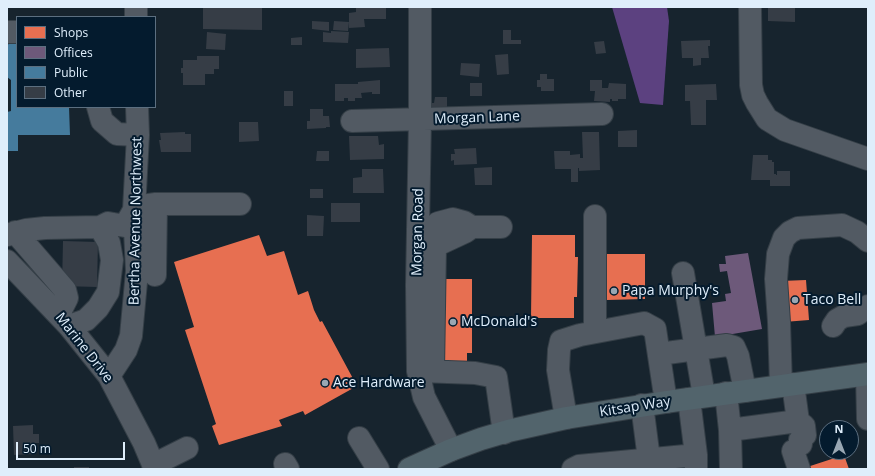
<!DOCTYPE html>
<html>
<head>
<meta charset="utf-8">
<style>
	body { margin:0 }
	#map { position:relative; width:875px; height:476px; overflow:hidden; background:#17242e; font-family:"Open Sans",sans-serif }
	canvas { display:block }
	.frame { position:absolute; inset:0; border:8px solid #dfeefb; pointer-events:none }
	.legend { position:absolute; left:16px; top:16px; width:140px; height:92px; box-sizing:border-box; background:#041b2e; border:1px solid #5c6f80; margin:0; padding:5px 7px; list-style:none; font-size:12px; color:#dfeefb }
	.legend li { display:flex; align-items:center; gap:8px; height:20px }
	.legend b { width:20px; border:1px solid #5c6f80 }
	.north { position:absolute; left:819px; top:420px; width:40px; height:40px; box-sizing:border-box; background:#041b2e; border:1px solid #5c6f80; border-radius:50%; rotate:0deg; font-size:11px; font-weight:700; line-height:16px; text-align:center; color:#dfeefb }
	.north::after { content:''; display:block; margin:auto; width:14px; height:18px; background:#99a7b3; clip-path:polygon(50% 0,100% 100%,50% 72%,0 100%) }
	.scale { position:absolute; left:16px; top:442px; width:109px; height:18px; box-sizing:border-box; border:2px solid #dfeefb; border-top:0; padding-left:5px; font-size:12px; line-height:14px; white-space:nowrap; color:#dfeefb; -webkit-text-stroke:3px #041b2e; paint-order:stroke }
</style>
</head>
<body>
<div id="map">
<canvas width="875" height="476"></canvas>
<div class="frame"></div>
<ul class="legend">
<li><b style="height:11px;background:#e76f51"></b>Shops</li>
<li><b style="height:11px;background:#6d597a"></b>Offices</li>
<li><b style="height:11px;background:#457b9d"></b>Public</li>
<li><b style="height:11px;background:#363d46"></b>Other</li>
</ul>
<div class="north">N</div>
<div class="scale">50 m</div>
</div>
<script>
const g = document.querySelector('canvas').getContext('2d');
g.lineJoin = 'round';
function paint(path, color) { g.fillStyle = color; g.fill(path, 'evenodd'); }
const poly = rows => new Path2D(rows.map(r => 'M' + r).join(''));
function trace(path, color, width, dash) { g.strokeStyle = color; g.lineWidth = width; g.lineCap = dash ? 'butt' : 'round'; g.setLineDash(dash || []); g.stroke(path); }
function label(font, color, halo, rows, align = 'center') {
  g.font = font + ' "Open Sans",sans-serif'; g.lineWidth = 4; g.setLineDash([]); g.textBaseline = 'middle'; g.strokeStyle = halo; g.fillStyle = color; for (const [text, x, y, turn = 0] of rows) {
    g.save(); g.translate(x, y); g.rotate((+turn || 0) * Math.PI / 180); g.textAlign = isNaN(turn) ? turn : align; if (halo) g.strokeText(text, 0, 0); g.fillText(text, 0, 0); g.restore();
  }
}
paint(poly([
	[612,7,667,7,669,21,663,105,640,103]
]), '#5c4180');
paint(poly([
	[259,235,267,256,284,251,298,295,308,291,314,310,320,322,322,321,357,386,305,415,303,411,279,420,282,426,219,445,212,426,216,424,185,330,194,327,174,262],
	[532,235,575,235,575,257,578,257,577,297,574,297,574,318,531,318],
	[607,254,645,254,645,299,607,300],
	[439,279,472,279,472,353,467,353,467,365,440,365],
	[806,280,809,320,784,322,781,281],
	[844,455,849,469,801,469]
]), '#e76f51');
paint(poly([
	[748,253,762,329,715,337,712,303,726,301,725,294,731,293,727,271,720,272,719,264,726,264,725,256]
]), '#6d597a');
paint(poly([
	[14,37,17,39,17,107,69,107,70,135,18,135,18,151,7,151,7,112,11,111,11,80,7,77,7,46]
]), '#457b9d');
paint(poly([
	[203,7,262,7,262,30,203,29],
	[356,7,386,7,386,19,364,19,365,27,349,28,349,13,356,12],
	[768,7,795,7,795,22,768,21],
	[312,21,329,22,329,31,312,29],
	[334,21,349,22,348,31,333,30],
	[503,30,511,30,511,40,521,40,521,44,503,44],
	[331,31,349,32,348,43,323,42,323,32,331,33],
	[207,32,226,34,225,50,206,49],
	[302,37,302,45,291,45,291,38],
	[710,40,710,46,708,46,709,58,701,58,701,65,693,66,693,58,682,58,681,41],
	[604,41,606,53,596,54,594,42],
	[389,48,390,67,356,68,356,49],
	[508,54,509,74,497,75,495,55],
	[197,56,219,56,219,69,214,69,214,74,205,74,205,85,183,85,183,73,181,73,181,68,183,68,183,60,197,60],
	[461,63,480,64,479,77,460,75],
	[540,74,547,74,547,79,554,79,554,91,541,91,541,87,537,87,537,80,540,80],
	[380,80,380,94,372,94,372,92,361,93,362,98,355,98,355,101,348,101,348,98,344,98,344,101,335,101,335,84,358,84,358,82],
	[590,80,602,80,602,88,608,88,609,83,626,84,626,99,618,99,618,101,612,101,612,99,610,99,610,102,594,101,595,91,590,91],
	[470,83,482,83,482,96,470,96],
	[716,84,717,100,706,100,706,125,691,125,690,101,685,101,685,85],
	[284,91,293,91,293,106,284,106],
	[435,97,447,97,447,110,431,109,431,103,434,103],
	[310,109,323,109,323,116,329,116,330,127,326,127,326,128,307,129,307,121,310,121],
	[239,122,258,122,259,141,239,142],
	[637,130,637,147,618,147,618,131],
	[185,132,185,134,191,134,191,152,161,152,159,140,161,140,160,133],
	[582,132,599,132,600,170,579,171,579,168,578,168,578,182,571,182,571,169,555,169,554,151,570,151,570,155,580,154,580,158,583,158],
	[349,136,378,136,379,145,384,144,384,159,350,160],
	[476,148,477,164,454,165,454,160,451,161,451,154,455,154,454,149],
	[317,151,329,151,329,161,316,161],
	[753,155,768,155,768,160,772,160,772,162,774,162,774,174,776,174,776,175,777,175,777,171,790,171,790,186,770,186,770,180,751,180],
	[492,167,492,185,475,185,474,168],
	[362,169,383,169,384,193,353,193,353,178,362,177],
	[310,189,323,189,323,198,310,198],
	[331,203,360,203,360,222,331,222],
	[307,215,324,216,323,236,307,236],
	[63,241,98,242,97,287,62,286],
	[33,425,33,434,39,434,39,443,34,443,34,454,14,455,13,426],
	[74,467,89,467,89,469,74,469]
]), '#363d46');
const minor = poly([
	[136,7,136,17],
	[420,7,420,119,417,285,418,371,424,397,451,450],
	[750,7,751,85,753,95,757,103,767,119,785,130,868,159],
	[7,32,17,32],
	[98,107,102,121,117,134,138,135],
	[352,121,602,114],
	[595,216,595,332],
	[15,232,65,290,67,298,59,314],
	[7,235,26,230,45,228,100,227,108,223,125,226,134,210,142,206,156,204,240,204],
	[435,246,438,223,453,219,464,222,472,227],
	[7,261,69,326,109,376,144,443,155,469],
	[683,273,704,396],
	[155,275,156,204],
	[69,326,86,320,98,308,108,292,112,260,109,243,100,227],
	[833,326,837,320,844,316,858,314,868,306],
	[659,354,727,345,734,347,738,356,745,391],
	[420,371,475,373,496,377,504,433],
	[433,371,435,246,465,232,472,227,501,227],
	[867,375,868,419],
	[109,376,126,350,131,336,137,271,134,210,138,135,137,107],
	[793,384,798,421],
	[781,386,779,322,776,279,778,254,784,238,790,232,798,228,842,225,857,232,868,241],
	[726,393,730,430,731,469],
	[689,399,696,455,696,469],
	[642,405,649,459],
	[566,418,558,370,559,350,561,341,580,335,644,323,655,329,666,402],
	[730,430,798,421,804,426,805,435,800,440,801,444],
	[359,438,378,469],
	[793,451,799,469],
	[285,464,288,469],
	[153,465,187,448],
	[573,469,579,466,696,455]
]);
const major = poly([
	[409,469,451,450,481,439,508,431,566,418,666,402,868,374]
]);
trace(minor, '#353f47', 24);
trace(major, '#353f47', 24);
trace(minor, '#525a63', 22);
trace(major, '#52646c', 22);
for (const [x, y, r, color] of [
	[614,291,4,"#99a7b3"],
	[795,300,4,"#99a7b3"],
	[453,322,4,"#99a7b3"],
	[325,383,4,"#99a7b3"]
]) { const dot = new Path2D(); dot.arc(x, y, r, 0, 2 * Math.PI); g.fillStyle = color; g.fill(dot); trace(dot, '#041b2e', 1.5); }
label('14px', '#dfeefb', '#041b2e', [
	["Morgan Lane",477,118,-2],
	["Bertha Avenue Northwest",136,221,-89],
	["Morgan Road",418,232,-89],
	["Marine Drive",84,348,52],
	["Kitsap Way",635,407,-9]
]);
label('14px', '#dfeefb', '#041b2e', [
	["Papa Murphy's",622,291],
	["Taco Bell",803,300],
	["McDonald's",461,322],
	["Ace Hardware",333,383]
], 'left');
</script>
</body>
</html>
